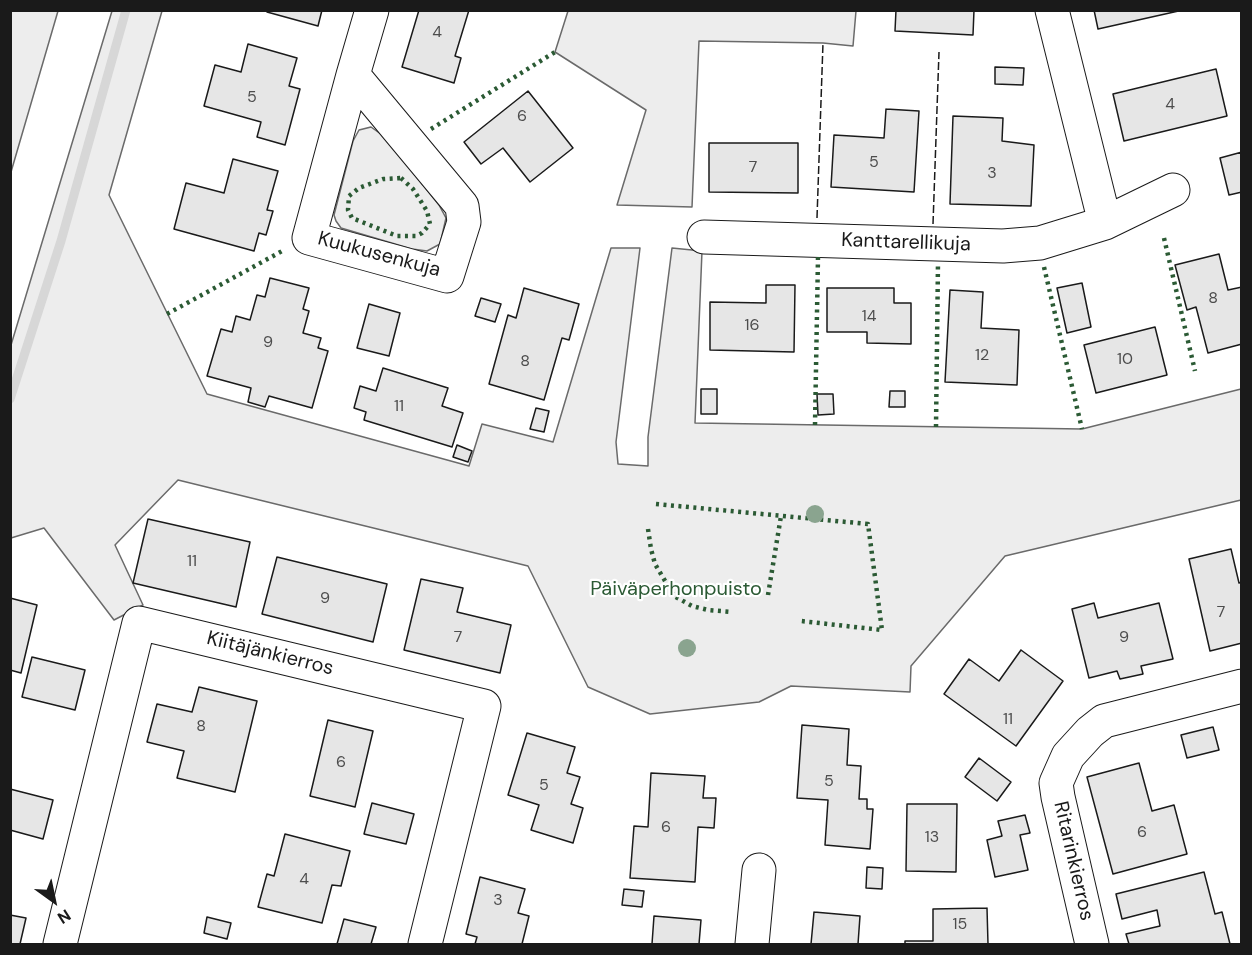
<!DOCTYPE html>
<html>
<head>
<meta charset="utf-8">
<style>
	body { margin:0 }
	#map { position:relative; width:1252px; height:955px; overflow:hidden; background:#fff; font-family:"DM Sans",sans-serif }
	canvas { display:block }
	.frame { position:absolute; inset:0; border:12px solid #1a1a1a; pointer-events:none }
	.north { position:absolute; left:24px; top:871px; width:60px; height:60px; -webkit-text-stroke:4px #fff; paint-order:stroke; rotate:147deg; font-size:16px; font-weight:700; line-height:24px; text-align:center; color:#1a1a1a }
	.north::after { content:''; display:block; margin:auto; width:21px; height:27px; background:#1a1a1a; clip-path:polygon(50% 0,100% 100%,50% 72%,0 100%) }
</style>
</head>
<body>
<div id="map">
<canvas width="1252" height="955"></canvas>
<div class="frame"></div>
<div class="north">N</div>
</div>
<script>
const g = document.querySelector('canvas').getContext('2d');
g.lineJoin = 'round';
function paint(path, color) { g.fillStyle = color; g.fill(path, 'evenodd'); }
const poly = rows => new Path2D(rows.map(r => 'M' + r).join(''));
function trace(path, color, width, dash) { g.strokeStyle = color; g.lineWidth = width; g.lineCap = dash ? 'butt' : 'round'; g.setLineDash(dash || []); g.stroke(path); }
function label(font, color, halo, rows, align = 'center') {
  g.font = font + ' "DM Sans",sans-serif'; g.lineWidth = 4.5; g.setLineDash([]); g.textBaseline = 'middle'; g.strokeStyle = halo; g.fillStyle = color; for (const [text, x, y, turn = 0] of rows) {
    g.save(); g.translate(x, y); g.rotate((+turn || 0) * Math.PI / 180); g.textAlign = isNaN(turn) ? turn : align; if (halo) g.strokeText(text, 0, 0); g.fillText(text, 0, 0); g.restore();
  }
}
const green = poly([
	[11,10,58,11,11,172,10,11,11,10],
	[112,11,162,11,109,195,207,394,469,466,482,424,553,442,611,248,640,248,616,442,618,464,648,466,648,437,672,248,702,251,695,423,1082,429,1241,389,1241,500,1005,556,911,666,910,692,791,686,759,702,650,714,588,687,528,566,178,480,115,545,143,605,114,620,44,528,11,538,11,345,112,11],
	[568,11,568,10,856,11,853,46,823,43,699,41,692,207,617,205,646,110,555,52,568,11],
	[371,127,385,137,439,205,446,218,440,244,427,251,412,249,341,228,336,221,334,215,353,141,359,130,371,127]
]);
paint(green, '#ededed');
trace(green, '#6a6a6a', 1.5);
trace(poly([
	[10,399,61,241,126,10]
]), '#d7d7d7', 9);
const building = poly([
	[267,10,322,10,318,26,267,12,267,10],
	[419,10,469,10,455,56,461,58,454,83,402,67,419,10],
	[896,10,974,10,973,35,895,31,896,10],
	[1094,10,1183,10,1098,29,1094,10],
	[248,44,297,58,289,86,300,89,285,145,257,137,261,122,204,106,215,65,241,72,248,44],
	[995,67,1024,68,1023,85,995,84,995,67],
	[1216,69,1227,116,1124,141,1113,94,1216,69],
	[528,91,573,148,530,182,503,148,481,164,464,142,528,91],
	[886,109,919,111,914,192,831,187,834,135,884,138,886,109],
	[953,116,1003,118,1002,141,1034,145,1031,206,950,204,953,116],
	[709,143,798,143,798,193,709,192,709,143],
	[1242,152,1242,192,1229,195,1220,158,1242,152],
	[233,159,278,171,267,210,273,211,266,235,259,233,254,251,174,229,186,183,224,193,233,159],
	[1219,254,1228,290,1242,287,1242,344,1208,353,1196,307,1187,310,1175,265,1219,254],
	[270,278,309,288,303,309,309,311,303,333,321,338,318,348,328,351,312,408,269,396,265,407,248,402,251,388,207,376,221,329,232,332,236,316,250,320,257,295,265,297,270,278],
	[1082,283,1091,327,1067,333,1057,288,1082,283],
	[766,285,795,285,794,352,710,350,710,302,766,303,766,285],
	[524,288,579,304,569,340,562,338,544,400,489,384,508,315,516,318,524,288],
	[827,288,894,288,894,303,911,303,911,344,867,343,867,332,827,332,827,288],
	[950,290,983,292,981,328,1019,330,1017,385,945,382,950,290],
	[481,298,501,304,495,322,475,316,481,298],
	[369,304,400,313,389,356,357,348,369,304],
	[1155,327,1167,375,1096,393,1084,345,1155,327],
	[383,368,448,388,442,406,463,413,452,447,364,420,366,412,354,408,360,386,376,391,383,368],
	[701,389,717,389,717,414,701,414,701,389],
	[890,391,905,391,905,407,889,407,890,391],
	[817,394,833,394,834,414,818,415,817,394],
	[536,408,549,411,544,432,530,429,536,408],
	[457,445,472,451,468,462,453,457,457,445],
	[148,519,250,542,236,607,133,583,148,519],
	[1231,549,1239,583,1242,582,1242,643,1210,651,1189,559,1231,549],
	[277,557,387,584,373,642,262,614,277,557],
	[421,579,463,588,457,612,511,625,500,673,404,650,421,579],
	[10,598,37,605,21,673,10,670,10,598],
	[1094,603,1098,618,1159,603,1173,659,1141,666,1143,674,1120,679,1117,671,1089,678,1072,609,1094,603],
	[1021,650,1063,681,1016,746,944,694,969,659,999,681,1021,650],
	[32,657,85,670,75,710,22,697,32,657],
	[199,687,257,701,235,792,177,778,184,751,147,742,157,704,192,712,199,687],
	[328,720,373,731,355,807,310,796,328,720],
	[802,725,849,729,847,765,861,766,859,799,867,799,867,809,873,809,870,849,825,845,828,800,797,798,802,725],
	[1213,727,1219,750,1187,758,1181,735,1213,727],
	[527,733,575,747,567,773,580,777,571,804,583,808,573,843,531,830,539,805,508,795,527,733],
	[979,758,1011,782,997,801,965,777,979,758],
	[1139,763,1152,811,1174,805,1187,854,1113,874,1087,777,1139,763],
	[651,773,705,776,703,798,716,798,714,828,698,827,695,882,630,878,634,826,648,827,651,773],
	[10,789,53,800,43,839,10,830,10,789],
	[372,803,414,814,406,844,364,834,372,803],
	[907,804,957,804,956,872,906,871,907,804],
	[1025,815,1030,833,1020,835,1028,870,995,877,987,840,1002,836,998,821,1025,815],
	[285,834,350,851,341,886,332,885,322,923,258,907,267,874,274,876,285,834],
	[867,867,883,868,882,889,866,888,867,867],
	[1204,872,1215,914,1222,912,1230,944,1129,944,1126,934,1160,926,1157,910,1122,919,1116,894,1204,872],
	[480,877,525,889,518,913,529,916,522,944,475,944,477,937,466,934,480,877],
	[624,889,644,891,642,907,622,905,624,889],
	[987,908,988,944,905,944,905,941,933,941,933,909,987,908],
	[814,912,860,916,858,944,811,944,814,912],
	[10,915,26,918,20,944,10,944,10,915],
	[654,916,701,920,699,944,652,944,654,916],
	[207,917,231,923,227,939,204,933,207,917],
	[344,919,376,927,371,944,337,944,344,919]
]);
paint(building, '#e6e6e6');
trace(building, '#1a1a1a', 1.5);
const minor = poly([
	[1052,10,1105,223,1173,190],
	[353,75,462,206,464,222,447,276,309,238,353,75,372,10],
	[704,237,1003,246,1040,243,1105,223],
	[60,944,139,623,484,706,425,944],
	[752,944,759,870],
	[1092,944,1058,797,1056,783,1068,756,1090,732,1104,721,1242,686]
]);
trace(minor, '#1a1a1a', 35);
trace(minor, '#fff', 33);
trace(poly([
	[431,129,555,52],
	[401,178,413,189,427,211,430,224,422,233,416,236,397,236,352,218,348,210,349,196,359,188,383,179,401,178],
	[1164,238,1195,371],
	[1044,267,1082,429],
	[167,314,284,250],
	[815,425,818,257],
	[936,427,938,262],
	[656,504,868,524,882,630,801,621],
	[648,529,651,549,655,564,674,596,692,606,708,610,732,612],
	[768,595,781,516]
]), '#2b5a34', 4.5, [3, 4.5]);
trace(poly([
	[817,218,823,43],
	[933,224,939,52]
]), '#1a1a1a', 1.5, [8, 3]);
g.fillStyle = '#8aa48f';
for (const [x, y] of [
	[815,514],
	[687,648]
]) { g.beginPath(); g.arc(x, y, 9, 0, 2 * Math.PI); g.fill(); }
label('16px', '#4d4d4d', null, [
	["4",437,33],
	["5",252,98],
	["4",1170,105],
	["6",522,117],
	["5",874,163],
	["7",753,168],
	["3",992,174],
	["8",1213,299],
	["14",869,317],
	["16",752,326],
	["9",268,343],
	["12",982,356],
	["10",1125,360],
	["8",525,362],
	["11",399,407],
	["11",192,562],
	["9",325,599],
	["7",1221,613],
	["7",458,638],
	["9",1124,638],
	["11",1008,720],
	["8",201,727],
	["6",341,763],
	["5",829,782],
	["5",544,786],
	["6",666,828],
	["6",1142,833],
	["13",932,838],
	["4",304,880],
	["3",498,901],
	["15",960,925]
]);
label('20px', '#1a1a1a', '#fff', [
	["Kanttarellikuja",906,243,2],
	["Kuukusenkuja",379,255,15],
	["Kiitäjänkierros",270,654,14],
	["Ritarinkierros",1073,861,77]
]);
label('20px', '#2b5a34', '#fff', [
	["Päiväperhonpuisto",676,590]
]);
</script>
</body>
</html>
